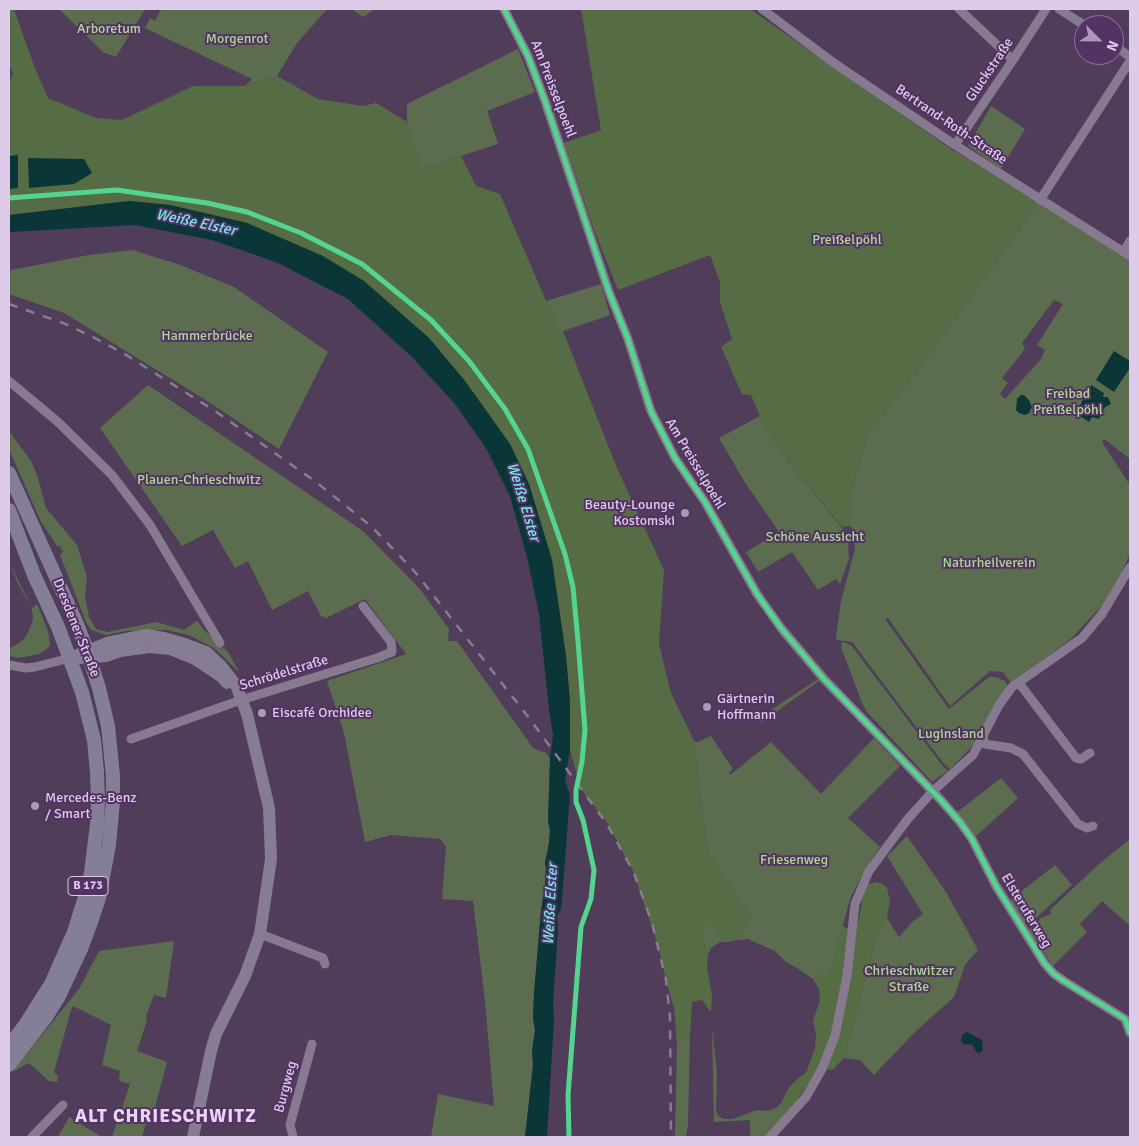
<!DOCTYPE html>
<html>
<head>
<meta charset="utf-8">
<style>
	body { margin:0 }
	#map { position:relative; width:1139px; height:1146px; overflow:hidden; background:#503d59; font-family:Signika,sans-serif }
	canvas { display:block }
	.frame { position:absolute; inset:0; border:10px solid #ddcbe9; pointer-events:none }
	.north { position:absolute; left:1074px; top:15px; width:50px; height:50px; box-sizing:border-box; background:#533264; border:1px solid #8a6f99; border-radius:50%; rotate:113deg; font-size:14px; font-weight:700; line-height:20px; text-align:center; color:#ddcbe9 }
	.north::after { content:''; display:block; margin:auto; width:18px; height:22px; background:#ac99b7; clip-path:polygon(50% 0,100% 100%,50% 72%,0 100%) }
</style>
</head>
<body>
<div id="map">
<canvas width="1139" height="1146"></canvas>
<div class="frame"></div>
<div class="north">N</div>
</div>
<script>
const g = document.querySelector('canvas').getContext('2d');
g.lineJoin = 'round';
function paint(path, color) { g.fillStyle = color; g.fill(path, 'evenodd'); }
const poly = rows => new Path2D(rows.map(r => 'M' + r).join(''));
function trace(path, color, width, dash) { g.strokeStyle = color; g.lineWidth = width; g.lineCap = dash ? 'butt' : 'round'; g.setLineDash(dash || []); g.stroke(path); }
function label(font, color, halo, rows, align = 'center') {
  g.font = font + ' Signika,sans-serif'; g.lineWidth = 4; g.setLineDash([]); g.textBaseline = 'middle'; g.strokeStyle = halo; g.fillStyle = color; for (const [text, x, y, turn = 0] of rows) {
    g.save(); g.translate(x, y); g.rotate((+turn || 0) * Math.PI / 180); g.textAlign = isNaN(turn) ? turn : align; if (halo) g.strokeText(text, 0, 0); g.fillText(text, 0, 0); g.restore();
  }
}
paint(poly([
	[59,9,145,9,116,57,103,52],
	[161,9,327,9,297,43,277,76,245,86,252,79,145,28,150,18,155,21],
	[351,9,375,9,363,17],
	[518,49,535,92,487,111,498,144,420,169,407,122,407,104],
	[991,106,1025,129,1001,169,968,146],
	[1039,202,1130,261,1130,459,1104,439,1102,442,1130,485,1130,553,1121,574,1104,603,1071,639,1011,683,1003,672,990,671,950,706,888,618,885,619,949,709,989,677,996,677,1005,681,1008,687,976,742,950,769,944,764,852,642,837,640,836,637,841,601,855,549,851,526,850,494,869,432,921,366],
	[1054,300,1063,304,1037,345,1045,350,1041,359,1005,399,1000,394,1008,383,1002,378,1025,349,1022,343],
	[132,250,178,264,234,287,328,352,279,449,209,402,64,313,9,294,9,272,11,270,89,255],
	[601,284,610,315,563,331,559,331,546,301],
	[148,385,363,531,420,589,449,629,448,641,457,641,533,748,546,753,550,759,548,822,550,829,549,843,545,863,546,868,545,884,541,911,534,993,533,1019,535,1030,532,1051,533,1065,525,1137,431,1137,438,1094,494,1106,485,1001,473,901,442,899,446,846,440,839,391,835,365,842,344,733,327,681,406,654,365,599,326,618,321,616,308,591,272,610,248,561,235,568,213,530,182,546,100,428],
	[760,416,779,449,842,528,848,541,849,559,840,584,836,579,818,590,792,552,758,572,746,552,779,532,744,481,719,438],
	[9,431,31,461,37,475,46,508,77,545,87,577,85,595,89,617,96,629,108,632,156,622,184,630,197,621,203,629,228,652,239,672,214,648,189,635,167,630,126,631,106,635,91,630,86,622,60,555,63,552,60,546,57,546,41,522,9,449],
	[9,562,32,608,37,604,48,631,50,644,48,648,39,654,19,658,9,656,9,648,16,645,24,639,29,630,33,620,32,608,18,584],
	[842,642,851,645,942,765,948,771,932,782,867,712,862,703,841,647],
	[818,679,819,681,780,709,768,719,763,722,756,720],
	[711,736,733,769,729,773,730,775,771,742,821,794,874,738,900,766,848,818,880,847,867,866,850,899,829,976,816,976,813,979,797,968,786,962,775,951,748,939,737,940,743,928,752,919,707,850,694,741,698,742],
	[1001,778,1018,798,975,837,956,813],
	[907,836,946,892,978,950,965,965,954,997,915,1032,874,1075,860,1060,844,1058,877,934,887,918,899,937,912,922,923,914,887,856],
	[1130,839,1130,926,1102,901,1080,924,1087,932,1053,966,1029,930,1041,918,1051,914,1050,910,1099,864],
	[1055,865,1072,885,1036,918,1024,923,1009,901],
	[704,923,715,929,720,937,728,942,720,942,712,947,708,954,705,949,702,930],
	[174,941,166,998,154,995,146,1016,147,1020,137,1051,167,1062,154,1111,150,1110,142,1137,112,1137,130,1084,119,1081,120,1071,102,1065,111,1025,73,1006,71,1010,54,1072,58,1076,57,1082,49,1081,29,1063,12,1072,79,989,99,951],
	[674,1008,677,1034,688,1039,690,1035,688,1124,686,1137,675,1137,677,1045],
	[712,1028,717,1072,716,1110,718,1116,724,1119,733,1119,757,1110,768,1111,776,1108,781,1103,783,1108,795,1104,766,1137,750,1137,750,1120,714,1122],
	[69,1117,102,1137,58,1137]
]), '#5c6d4f');
paint(poly([
	[9,9,14,9,34,66,48,98,96,118,122,120,193,86,245,86,277,76,318,99,363,106,376,103,407,122,420,169,461,156,476,186,500,194,559,331,563,331,617,468,664,570,659,644,671,693,694,741,707,850,752,919,743,928,737,940,728,942,720,937,715,929,704,924,702,930,705,949,708,954,707,968,712,995,711,1012,702,1000,692,1002,690,1035,688,1039,680,1039,677,1034,674,1008,666,980,659,949,634,873,608,824,581,789,570,750,570,702,566,656,552,560,529,484,510,444,465,381,429,338,364,281,247,223,170,205,129,201,9,215,9,84,13,73,9,64],
	[581,9,750,9,951,149,1039,202,921,366,869,432,850,494,851,526,842,527,779,449,760,416,751,395,742,394,721,347,732,339,720,302,720,282,710,255,618,290,593,227,564,143,601,130],
	[875,882,883,884,887,888,890,901,887,918,877,934,844,1058,832,1070,818,1069,795,1104,788,1110,783,1108,781,1103,788,1089,797,1079,806,1073,815,1048,816,1034,813,1021,820,1000,819,989,813,979,819,974,829,975,842,926,849,929,858,923,865,886]
]), '#556c44');
paint(poly([
	[18,155,18,188,9,189,9,156],
	[28,158,84,159,92,173,74,184,29,188],
	[129,201,170,205,247,223,323,256,364,281,429,338,465,381,510,444,529,484,552,560,566,656,570,702,570,750,565,780,570,795,562,899,561,909,557,916,558,931,553,1002,554,1020,547,1137,525,1137,533,1065,532,1051,535,1030,533,1019,534,993,541,911,545,884,546,868,545,863,549,843,550,829,548,822,550,759,553,735,549,709,539,614,527,557,510,496,486,448,455,404,413,358,348,299,276,262,212,240,135,225,9,232,9,215],
	[1114,351,1130,361,1130,368,1114,392,1096,380],
	[1091,385,1104,393,1103,397,1108,397,1111,404,1105,407,1099,419,1092,417,1089,422,1080,416,1082,411,1078,409],
	[1021,395,1024,395,1029,400,1032,407,1029,413,1025,415,1019,413,1016,410,1017,399],
	[967,1032,982,1040,983,1050,980,1053,976,1052,973,1045,964,1044,961,1041,962,1035]
]), '#0b3638');
trace(poly([
	[504,9,528,56,545,101,609,292,628,339,651,411,675,458,705,502,757,594,781,628,824,679,940,799,960,822,972,839,996,886,1045,964,1054,974,1064,981,1125,1019,1130,1033],
	[762,9,834,63,955,145,1130,256],
	[959,9,1013,60],
	[1059,9,1084,25],
	[1114,45,1130,57],
	[955,145,1013,60,1046,9],
	[1040,200,1130,61],
	[1124,252,1130,241],
	[9,381,58,422,112,475,150,525,220,643],
	[9,665,26,668,35,667,70,658],
	[1019,683,1076,758,1081,759,1090,753],
	[984,734,983,739,985,744,1011,748,1023,754,1078,824,1087,828,1093,826],
	[131,739,241,700,377,658,392,652,391,642,363,606],
	[260,934,323,958,325,964],
	[32,1137,63,1105],
	[293,1137,290,1125,312,1044],
	[770,1137,806,1097,822,1069,835,1036,847,976,855,904,869,871,907,820,933,791,973,755,999,705,1012,687,1082,638,1102,614,1130,567]
]), '#87798f', 9);
trace(poly([
	[70,658,107,643,146,635,164,638,185,644,206,652,221,666,236,685,247,714,269,808,271,859,260,934,245,976,216,1034,211,1051,193,1137],
	[80,658,106,656,120,651,150,647,170,649,195,659,222,677,227,683]
]), '#867c93', 12);
trace(poly([
	[9,473,77,624,87,650,99,688,108,726,113,776,113,801,109,845,99,898,91,922,81,949,59,996,46,1017,9,1065],
	[9,510,34,575,58,627,82,692,94,740,97,772,98,800,97,824,91,873,85,897,74,932,51,984,25,1025,9,1046]
]), '#857e97', 14);
trace(poly([
	[9,304,63,323,93,337,123,353,215,411,316,482,371,526,416,573,529,718,607,824,634,873,652,923,666,980,670,1016,671,1137]
]), '#897b90', 2.5, [9, 9]);
trace(poly([
	[504,9,528,56,545,101,609,292,628,339,651,411,675,458,705,502,757,594,781,628,824,679,940,799,960,822,972,839,996,886,1045,964,1054,974,1064,981,1125,1019,1130,1033],
	[9,198,117,190,207,203,247,212,301,233,362,264,431,320,469,361,505,409,528,449,565,554,573,587,578,641,585,730,582,762,576,790,576,802,583,820,594,870,591,899,581,927,568,1095,569,1137]
]), '#53d58f', 5);
for (const [x, y, r, color] of [
	[685,513,5,"#ac99b7"],
	[707,707,5,"#ac99b7"],
	[262,713,5,"#ac99b7"],
	[35,806,5,"#ac99b7"]
]) { const dot = new Path2D(); dot.arc(x, y, r, 0, 2 * Math.PI); g.fillStyle = color; g.fill(dot); trace(dot, '#533264', 2); }
for (const [x, y, w] of [
	[88,886,40]
]) { const box = new Path2D(); box.roundRect(x - w / 2, y - 9.5, w, 19, 4); g.fillStyle = '#533264'; g.fill(box); trace(box, '#ddcbe9', 1); }
label('bold 12px', '#ddcbe9', null, [
	["B 173",88,886]
]);
label('14px', '#acd98d', '#533264', [
	["Arboretum",109,29],
	["Morgenrot",237,39],
	["Preißelpöhl",847,240],
	["Hammerbrücke",207,336],
	["Freibad",1068,394],
	["Preißelpöhl",1068,410],
	["Plauen-Chrieschwitz",199,480],
	["Schöne Aussicht",815,537],
	["Naturheilverein",989,563],
	["Luginsland",951,734],
	["Friesenweg",794,860],
	["Chrieschwitzer",909,971],
	["Straße",909,987]
]);
label('14px', '#ddcbe9', '#533264', [
	["Gluckstraße",990,70,-56],
	["Am Preisselpoehl",553,89,69],
	["Bertrand-Roth-Straße",951,125,34],
	["Am Preisselpoehl",695,464,59],
	["Dresdener Straße",76,628,68],
	["Schrödelstraße",284,673,-17],
	["Elsteruferweg",1026,911,59],
	["Burgweg",286,1087,-75]
]);
label('14px', '#ddcbe9', '#533264', [
	["Beauty-Lounge",675,505,"right"],
	["Kostomski",675,521,"right"],
	["Gärtnerin",717,699],
	["Hoffmann",717,715],
	["Eiscafé Orchidee",272,713],
	["Mercedes-Benz",45,798],
	["/ Smart",45,814]
], 'left');
label('italic 15px', '#6eebe8', '#533264', [
	["Weiße Elster",196,223,12],
	["Weiße Elster",523,502,73],
	["Weiße Elster",551,904,-87]
]);
g.letterSpacing = '1px';
label('bold 19px', '#ebd4f8', '#533264', [
	["ALT CHRIESCHWITZ",166,1117]
]);
g.letterSpacing = '0px';
</script>
</body>
</html>
